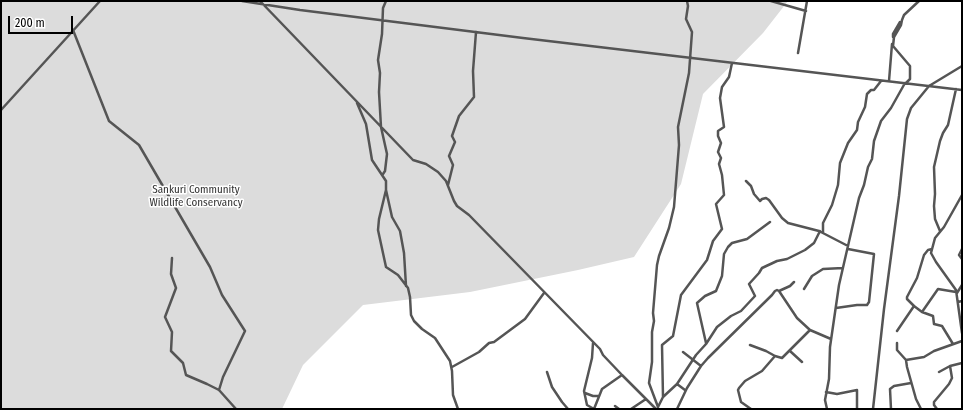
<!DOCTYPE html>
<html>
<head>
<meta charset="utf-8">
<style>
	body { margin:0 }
	#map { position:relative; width:963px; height:410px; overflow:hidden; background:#fff; font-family:"Fira Sans Condensed",sans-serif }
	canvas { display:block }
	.frame { position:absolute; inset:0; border:2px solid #000; pointer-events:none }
	.scale { position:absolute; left:8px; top:16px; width:65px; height:18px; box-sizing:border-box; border:2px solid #000; border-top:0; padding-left:5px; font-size:12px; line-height:14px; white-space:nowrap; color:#000; -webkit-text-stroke:3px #fff; paint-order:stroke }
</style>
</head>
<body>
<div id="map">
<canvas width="963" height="410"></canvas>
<div class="frame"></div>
<div class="scale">200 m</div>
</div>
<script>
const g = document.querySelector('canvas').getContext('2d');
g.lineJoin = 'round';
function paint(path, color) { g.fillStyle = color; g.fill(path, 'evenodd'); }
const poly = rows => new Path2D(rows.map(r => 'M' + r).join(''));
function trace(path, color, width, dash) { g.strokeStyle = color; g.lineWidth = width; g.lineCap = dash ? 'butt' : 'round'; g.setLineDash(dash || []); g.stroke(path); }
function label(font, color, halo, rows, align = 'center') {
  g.font = font + ' "Fira Sans Condensed",sans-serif'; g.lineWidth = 3; g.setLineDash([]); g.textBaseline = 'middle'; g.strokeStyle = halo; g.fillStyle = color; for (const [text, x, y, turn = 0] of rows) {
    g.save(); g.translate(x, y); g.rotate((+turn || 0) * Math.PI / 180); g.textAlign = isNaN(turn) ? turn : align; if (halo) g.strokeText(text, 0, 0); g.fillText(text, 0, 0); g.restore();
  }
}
paint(poly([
	[1,1,788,1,763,33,703,94,681,184,634,257,578,270,470,292,363,305,303,365,282,409,1,409]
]), '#dcdcdc');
trace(poly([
	[242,1,300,10,523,38,962,90],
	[260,1,413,160,426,164,438,172,446,181,454,201,457,206,469,215,600,349,603,355,622,375,656,409],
	[771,1,806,11],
	[73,30,109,121,139,145,210,267,222,295,245,331,223,377,219,390],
	[893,37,893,34,900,22],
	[798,53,807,1],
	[889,81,892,44],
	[906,83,910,79,910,66,893,46,894,37,901,25,902,20,904,15,919,1],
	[357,103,366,124,372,160,386,181,386,190,379,219,378,230,386,267,398,275,408,288,410,297,411,315,414,321,422,329,435,338,450,361,452,371,453,395,458,409],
	[1,110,100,1],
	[383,174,385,171,387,154,381,127,379,92,380,73,378,60,382,34,383,8,386,1],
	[746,181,751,186,754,194,760,201,762,199,766,198,769,200,782,218,788,223,819,231,848,246],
	[448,185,453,165,449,156,455,142,452,136,459,116,474,97,473,71,476,32],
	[386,190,392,217,400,231,404,253,406,286],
	[962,195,944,227,935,238,931,253,936,262,956,290,962,333],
	[940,231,935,219,934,206,935,194,934,167,940,141,943,133,948,125,956,89],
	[823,232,823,223,832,205,838,185,840,163,848,143,857,130,858,122,865,107,867,94,871,90,874,90,881,81],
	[962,249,959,255,962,259],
	[172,258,171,274,176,288,165,317,172,332,171,351,183,363,186,375,207,384,219,390,236,409],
	[804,289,812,276,823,269,843,268],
	[779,291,797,318,810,330,831,339],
	[957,293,962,285],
	[958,302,962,301],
	[914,306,922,312,933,316,934,324,942,326,953,344],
	[836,308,857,305,867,305,869,302,874,254,848,249],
	[922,312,938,289,956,292],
	[897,331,914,306,907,299,907,297,917,278,924,255,928,250,932,249],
	[593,343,592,358,584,391,587,405,594,409],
	[706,343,697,303,705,296,716,291,722,276,724,254,728,247,732,243,747,239,770,222],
	[897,343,897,350,906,360,907,367,916,399,921,409],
	[750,345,766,351,775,356,782,358,810,330],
	[790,351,802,362],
	[683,352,701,366],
	[906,360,924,357,934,351,962,341],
	[452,367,479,352,489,343,494,342,525,319,544,293],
	[547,372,552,387,562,402,568,409],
	[939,372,950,366,962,363],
	[685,390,677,384,696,355,706,344,717,327,731,316,741,311,755,296,749,284,759,273,762,268,777,261,787,259,805,250,814,243,820,231],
	[826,392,837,394,857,390,857,409],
	[585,393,593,396,599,396],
	[663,397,677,384],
	[615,406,619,409],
	[658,407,649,383,652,362,652,332,654,321,653,313,657,265,659,256,669,228,674,207,679,145,678,127,689,73,692,32,686,19,688,6,687,1],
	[658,407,663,397,662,345,673,336,681,295,707,260,713,241,722,229,716,204,724,195,722,175,719,164,721,158,718,152,721,143,718,136,718,131,724,127,720,98,722,87,729,77,732,63],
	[594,409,602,389,622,375],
	[631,409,646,399],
	[677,409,687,388,701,366,708,358,772,295,775,291,777,290,779,291,790,286,794,282],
	[751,409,741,402,738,390,739,388,745,381,762,371,775,356],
	[827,409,825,400,829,379,830,347,839,285,859,198,864,185,868,167,872,159,874,141,881,121,891,108,905,83],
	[873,409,884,309,899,196,907,119,911,108,929,86,962,66],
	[891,409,890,389,894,386,911,383],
	[937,409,934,405,934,402,949,384,952,378,950,366]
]), '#555', 2.5);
label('11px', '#333', '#fff', [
	["Sankuri Community",196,190],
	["Wildlife Conservancy",196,203]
]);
</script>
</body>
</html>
